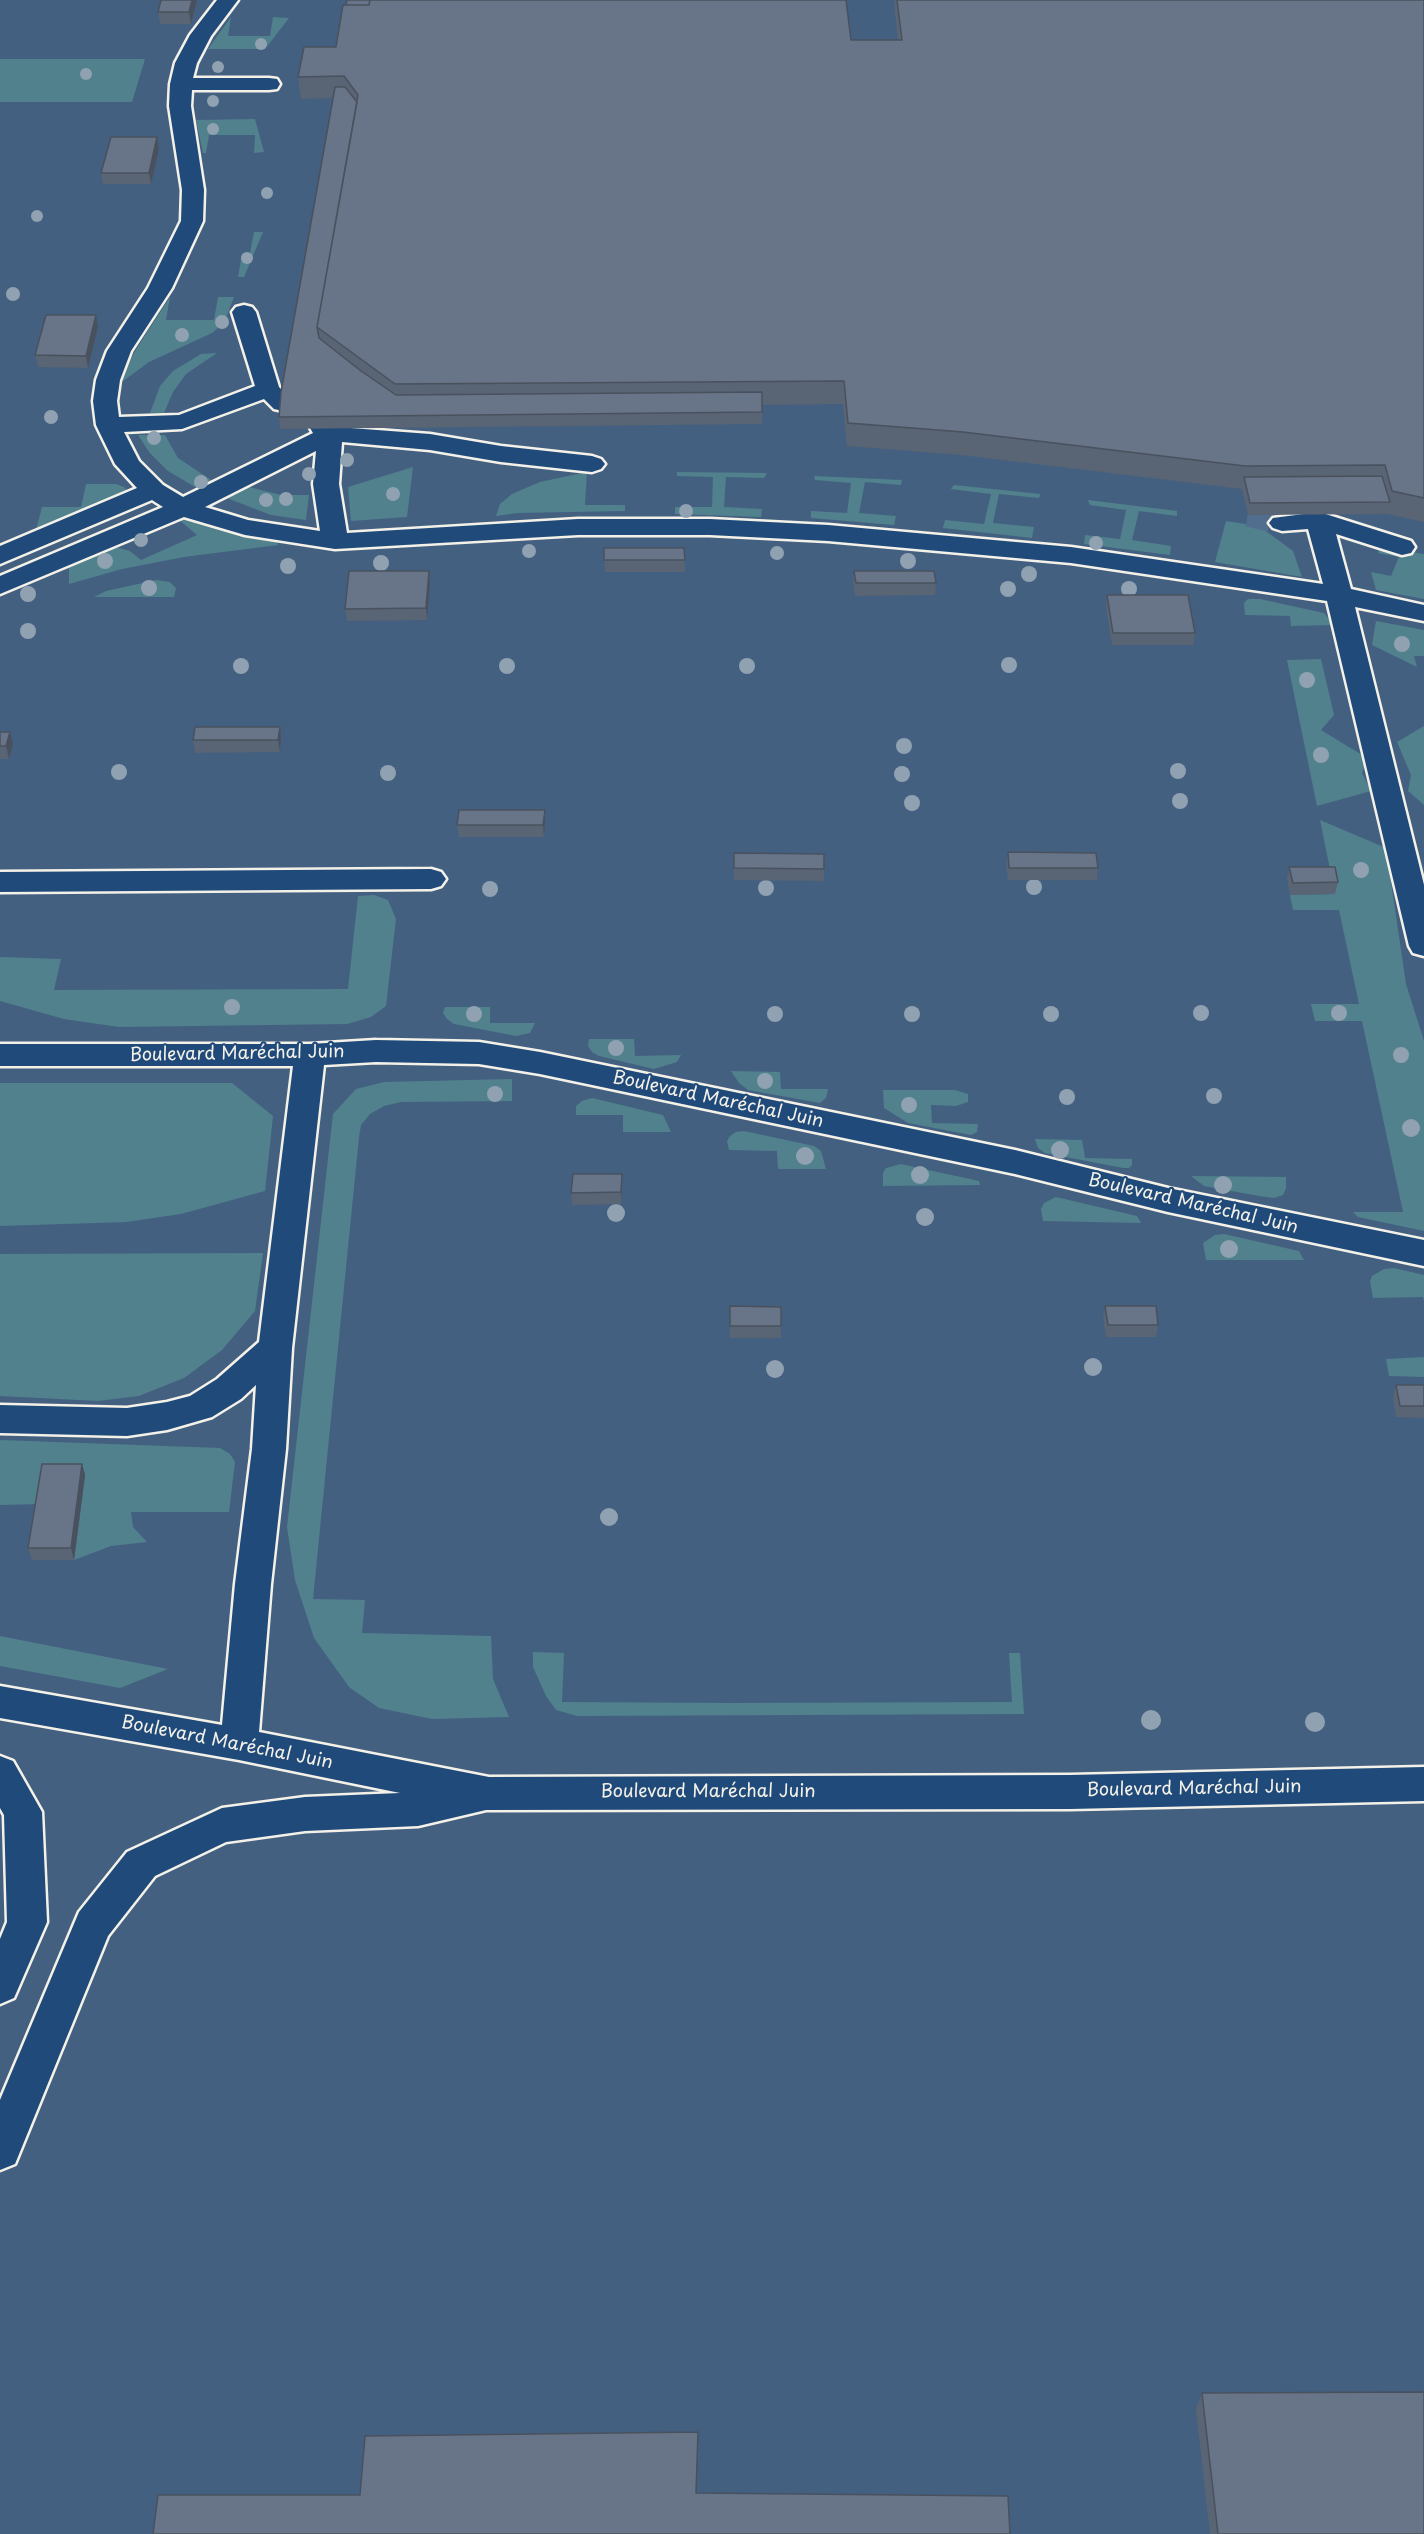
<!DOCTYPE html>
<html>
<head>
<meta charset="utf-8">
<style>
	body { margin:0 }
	canvas { display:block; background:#35577e }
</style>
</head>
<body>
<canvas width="1424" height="2534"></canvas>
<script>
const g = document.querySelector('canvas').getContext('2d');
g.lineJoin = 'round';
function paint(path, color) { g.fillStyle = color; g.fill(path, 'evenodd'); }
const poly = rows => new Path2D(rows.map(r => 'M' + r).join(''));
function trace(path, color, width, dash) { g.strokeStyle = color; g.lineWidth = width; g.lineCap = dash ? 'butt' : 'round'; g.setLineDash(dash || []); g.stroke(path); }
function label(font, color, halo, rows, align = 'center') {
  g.font = font + ' "Playpen Sans",sans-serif'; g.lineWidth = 4.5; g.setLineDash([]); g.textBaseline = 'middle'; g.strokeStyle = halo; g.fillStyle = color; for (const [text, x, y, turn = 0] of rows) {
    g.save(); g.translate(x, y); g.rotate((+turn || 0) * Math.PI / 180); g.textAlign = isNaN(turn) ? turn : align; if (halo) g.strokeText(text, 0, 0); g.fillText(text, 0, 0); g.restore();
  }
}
paint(poly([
	[0,0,1424,0,1424,2534,0,2534]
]), '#446081');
paint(poly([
	[231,17,228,36,270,36,273,17,289,18,265,49,208,49],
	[0,59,145,59,132,102,0,102],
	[255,119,264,152,254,153,255,135,209,135,206,153,203,153,196,120],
	[254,232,263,232,244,277,238,277,242,254,250,253],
	[170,297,166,320,214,320,218,297,234,297,224,323,212,333,149,362,122,382,125,370,135,351],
	[217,353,186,374,173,392,164,413,150,413,160,386,173,371,201,354],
	[138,435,165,435,178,458,214,482,200,490,168,471,149,452],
	[413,467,407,517,351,521,348,487],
	[587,472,585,505,625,505,625,511,517,513,496,516,500,504,512,494,540,482],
	[677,472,767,473,764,478,726,477,724,507,762,509,761,517,675,514,675,507,712,507,713,477,677,476],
	[814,476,902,480,901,485,865,482,859,513,896,516,894,525,811,518,811,511,847,513,851,483,815,480],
	[86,484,116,484,124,487,127,491,123,497,47,529,36,530,42,507,81,507],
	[954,485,1040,494,1039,498,999,494,993,523,1034,527,1032,538,943,528,945,520,984,524,991,494,951,489],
	[249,487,281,495,309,495,306,520,271,515,224,497],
	[1088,500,1177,511,1177,516,1139,511,1132,540,1171,546,1170,555,1084,544,1085,535,1120,539,1126,510,1090,505],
	[189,514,217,528,277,542,278,545,184,557,122,569,69,584,69,565,112,546,130,551,141,560,197,535,177,518],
	[1226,521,1259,526,1293,551,1302,577,1215,562],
	[1380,547,1424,554,1424,599,1376,590,1371,572,1391,576,1399,557,1378,553],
	[156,580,170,582,176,588,174,597,94,597,106,591],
	[1248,599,1260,599,1324,613,1334,625,1291,626,1290,616,1245,615,1244,603],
	[1376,621,1424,630,1424,656,1414,656,1417,667,1372,645],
	[1321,659,1334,715,1321,730,1367,758,1362,773,1371,791,1317,806,1287,660],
	[1424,726,1424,805,1408,791,1411,775,1397,742],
	[1320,820,1386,848,1406,984,1424,1041,1424,1231,1358,1217,1353,1212,1403,1212,1362,1021,1315,1021,1311,1004,1359,1004,1339,910,1293,910,1290,895,1335,894],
	[374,895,388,900,396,919,386,1006,371,1017,347,1024,119,1027,64,1019,0,1001,0,957,61,959,54,990,348,989,358,896],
	[445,1007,490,1007,490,1023,535,1023,530,1033,516,1036,454,1024,447,1019,443,1013],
	[589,1039,634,1039,635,1056,681,1055,677,1062,654,1069,599,1056,592,1052,588,1046],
	[731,1071,780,1072,781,1089,828,1089,826,1098,820,1103,748,1090,739,1083],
	[512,1079,512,1101,401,1102,384,1106,370,1114,361,1125,359,1137,313,1599,365,1600,362,1633,491,1636,493,1679,509,1717,432,1719,379,1708,349,1687,314,1638,295,1580,287,1527,333,1114,356,1089,384,1082],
	[0,1083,232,1083,273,1116,265,1191,181,1214,126,1222,0,1226],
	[883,1090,955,1090,968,1094,968,1102,956,1106,931,1105,932,1123,978,1124,977,1132,971,1135,908,1123,884,1108],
	[592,1098,663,1115,671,1132,623,1132,623,1115,576,1115,576,1106,582,1101],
	[744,1131,814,1146,821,1151,826,1169,778,1169,777,1151,729,1150,727,1141,730,1136,736,1132],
	[1035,1139,1082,1140,1085,1158,1132,1159,1132,1165,1129,1168,1123,1168,1045,1153,1038,1148],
	[901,1164,979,1181,980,1185,883,1186,883,1173,886,1168],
	[1191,1176,1286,1177,1286,1188,1283,1195,1274,1198,1259,1196,1204,1186],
	[1056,1197,1137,1216,1141,1223,1043,1221,1041,1209,1044,1203],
	[1224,1234,1299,1251,1304,1260,1206,1260,1203,1243,1215,1235],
	[263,1253,255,1311,222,1350,184,1378,139,1396,98,1401,0,1396,0,1254],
	[1394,1268,1424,1275,1424,1301,1423,1297,1373,1298,1370,1281,1372,1276,1384,1269],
	[1424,1357,1424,1377,1389,1376,1386,1359],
	[0,1440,220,1448,230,1454,235,1462,229,1512,131,1512,133,1527,147,1542,111,1546,74,1560,85,1475,40,1504,0,1505],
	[0,1636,168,1669,120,1688,0,1666],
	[533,1652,564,1653,562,1702,731,1703,1012,1702,1009,1653,1020,1653,1024,1714,577,1716,556,1710,546,1696,533,1667]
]), '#50818d');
trace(poly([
	[1248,515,1282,523]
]), '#526e8e', 23, [23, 12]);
const minor = poly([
	[217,0,238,0,211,36,197,63,193,78,269,78,277,79,280,84,277,89,269,90,192,90,191,106,204,190,203,221,172,288,131,351,120,380,117,401,119,417,179,415,255,386,232,312,236,307,244,305,252,307,256,312,279,387,295,404,292,409,283,411,274,409,264,399,182,429,124,432,139,461,163,485,183,497,313,433,310,428,313,423,322,421,337,427,430,434,501,446,592,456,601,459,605,464,601,469,592,472,501,462,430,450,342,442,339,484,347,533,578,519,710,519,828,525,1071,547,1323,584,1308,529,1282,531,1273,528,1269,523,1273,518,1319,512,1411,541,1415,547,1411,553,1402,555,1336,534,1351,589,1424,605,1424,621,1355,607,1424,885,1424,956,1413,953,1409,946,1327,601,1071,563,828,541,710,535,578,535,335,549,245,535,184,517,0,594,0,576,163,507,152,500,0,564,0,546,137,488,115,464,96,425,93,401,96,380,107,351,148,288,181,221,182,190,169,106,170,84,175,63,190,35,217,0],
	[316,451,313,484,320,531,248,520,205,507,316,451],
	[431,869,441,872,446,879,441,886,431,889,0,892,0,872,431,869],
	[376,1040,479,1042,540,1052,1015,1150,1168,1188,1424,1240,1424,1266,1168,1212,1015,1174,540,1074,479,1064,376,1062,324,1065,292,1348,286,1449,271,1584,259,1732,489,1777,1070,1775,1424,1767,1424,1801,1070,1809,486,1810,418,1826,305,1831,226,1842,155,1876,108,1936,15,2164,0,2170,0,2100,79,1912,127,1852,222,1808,305,1797,400,1793,239,1760,0,1718,0,1686,222,1725,235,1584,252,1449,256,1385,241,1399,212,1417,167,1430,127,1436,0,1433,0,1405,127,1408,167,1402,190,1396,217,1379,259,1342,293,1066,0,1066,0,1044,310,1044,376,1040],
	[0,1756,13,1761,42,1812,47,1922,14,1998,0,2004,0,1939,7,1922,4,1815,0,1808,0,1756]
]);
trace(minor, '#f4f1e8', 5);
paint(minor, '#1f4a7a');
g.fillStyle = '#90a2b1';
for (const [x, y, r] of [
	[261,44,6],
	[218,67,6],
	[86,74,6],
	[213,101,6],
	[213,129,6],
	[267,193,6],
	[37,216,6],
	[247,258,6],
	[13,294,7],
	[222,322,7],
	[182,335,7],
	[51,417,7],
	[154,438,7],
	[347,460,7],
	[309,474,7],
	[201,482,7],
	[393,494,7],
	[286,499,7],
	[266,500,7],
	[686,511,7],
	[141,540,7],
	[1096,543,7],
	[529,551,7],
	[777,553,7],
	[105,561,8],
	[908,561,8],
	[381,563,8],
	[288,566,8],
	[1029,574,8],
	[149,588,8],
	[1008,589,8],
	[1129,589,8],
	[28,594,8],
	[28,631,8],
	[1402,644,8],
	[1009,665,8],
	[241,666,8],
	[507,666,8],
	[747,666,8],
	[1307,680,8],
	[904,746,8],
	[1321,755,8],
	[1178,771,8],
	[119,772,8],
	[388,773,8],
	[902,774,8],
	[1180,801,8],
	[912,803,8],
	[1361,870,8],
	[1034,887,8],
	[766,888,8],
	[490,889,8],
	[232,1007,8],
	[1201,1013,8],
	[1339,1013,8],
	[474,1014,8],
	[775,1014,8],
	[912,1014,8],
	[1051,1014,8],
	[616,1048,8],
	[1401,1055,8],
	[765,1081,8],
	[495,1094,8],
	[1214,1096,8],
	[1067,1097,8],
	[909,1105,8],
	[1411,1128,9],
	[1060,1150,9],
	[805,1156,9],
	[920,1175,9],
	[1223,1185,9],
	[616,1213,9],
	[925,1217,9],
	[1229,1249,9],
	[1093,1367,9],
	[775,1369,9],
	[609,1517,9],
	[1151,1720,10],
	[1315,1722,10]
]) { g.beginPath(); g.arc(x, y, r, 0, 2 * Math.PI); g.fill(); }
paint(poly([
	[161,0,197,0,191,24,160,24,158,12],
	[894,0,1424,0,1424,522,1387,514,1248,515,1242,489,961,455,847,446,843,404,762,405,762,424,280,429,279,417,333,98,301,99,298,77,336,47,346,5,851,40,898,40],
	[157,137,159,149,151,184,103,184,101,173],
	[98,327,88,368,38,367,35,355],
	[604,548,684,548,685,572,605,572],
	[429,571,430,583,427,620,347,621,345,609],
	[854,571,936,583,935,595,855,596,853,583],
	[1107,595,1195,633,1193,645,1112,645,1106,607],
	[280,727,281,739,280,752,195,753,193,740],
	[0,732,10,732,13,744,9,759,0,759],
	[545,822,544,837,459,837,457,825],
	[1008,852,1098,868,1097,880,1008,880,1006,864],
	[734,853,824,869,824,881,734,880],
	[1289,867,1338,882,1335,894,1290,895,1287,879],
	[622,1186,621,1204,572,1205,571,1193],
	[730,1306,781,1326,781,1338,730,1338],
	[1105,1306,1158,1325,1156,1337,1106,1337,1103,1318],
	[1396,1385,1424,1385,1424,1418,1396,1417,1393,1397],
	[82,1464,85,1475,74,1560,32,1560,28,1548],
	[1202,2393,1424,2534,1210,2534,1196,2409]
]), '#596474');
paint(poly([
	[192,0,197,0,191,24,189,12],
	[157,137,159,149,151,184,149,173],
	[96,315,98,327,88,368,86,356],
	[429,571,430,583,427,620,426,608],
	[280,727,281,739,280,752,278,740],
	[10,732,13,744,9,759,6,746],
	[545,810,545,822,544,837,543,825],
	[622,1174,622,1186,621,1204,621,1192],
	[82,1464,85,1475,74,1560,71,1548],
	[698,2432,698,2448,696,2508,696,2493]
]), '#49515e');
const building = poly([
	[161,0,192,0,189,12,158,12,161,0],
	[347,0,370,0,369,5,346,5,347,0],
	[370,0,846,0,851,40,902,40,897,0,1424,0,1424,498,1392,491,1385,465,1245,466,963,432,848,423,844,381,395,384,317,327,358,95,344,76,298,77,304,47,336,47,343,5,369,5,370,0],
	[335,87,345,87,357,102,317,327,319,338,361,371,396,395,762,392,762,412,279,417,281,392,335,87],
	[111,137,157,137,149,173,101,173,111,137],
	[46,315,96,315,86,356,35,355,46,315],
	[1382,476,1390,502,1250,503,1244,477,1382,476],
	[604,548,684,548,685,560,604,560,604,548],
	[349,571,429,571,426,608,345,609,349,571],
	[854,571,934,571,936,583,856,583,854,571],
	[1107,595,1188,595,1195,633,1113,633,1107,595],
	[195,727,280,727,278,740,193,740,195,727],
	[0,732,10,732,6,746,0,746,0,732],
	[459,810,545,810,543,825,457,825,459,810],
	[1008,852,1096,853,1098,868,1009,868,1008,852],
	[734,853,824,854,824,869,734,868,734,853],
	[1289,867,1335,867,1338,882,1293,883,1289,867],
	[573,1174,622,1174,621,1192,571,1193,573,1174],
	[730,1306,781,1307,781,1326,730,1326,730,1306],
	[1105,1306,1156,1306,1158,1325,1108,1325,1105,1306],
	[1396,1385,1424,1385,1424,1406,1400,1406,1396,1385],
	[42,1464,82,1464,71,1548,28,1548,42,1464],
	[1424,2392,1424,2534,1218,2534,1202,2393,1424,2392],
	[698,2432,696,2493,1008,2496,1010,2534,153,2534,158,2495,360,2495,365,2436,698,2432]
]);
paint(building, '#687487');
trace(building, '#49515e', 1.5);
label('18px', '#f4f1e8', '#1f4a7a', [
	["Boulevard Maréchal Juin",237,1054,-1],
	["Boulevard Maréchal Juin",718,1100,12],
	["Boulevard Maréchal Juin",1193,1204,13],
	["Boulevard Maréchal Juin",227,1743,11],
	["Boulevard Maréchal Juin",1194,1789,-1],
	["Boulevard Maréchal Juin",708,1792]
]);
</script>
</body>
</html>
